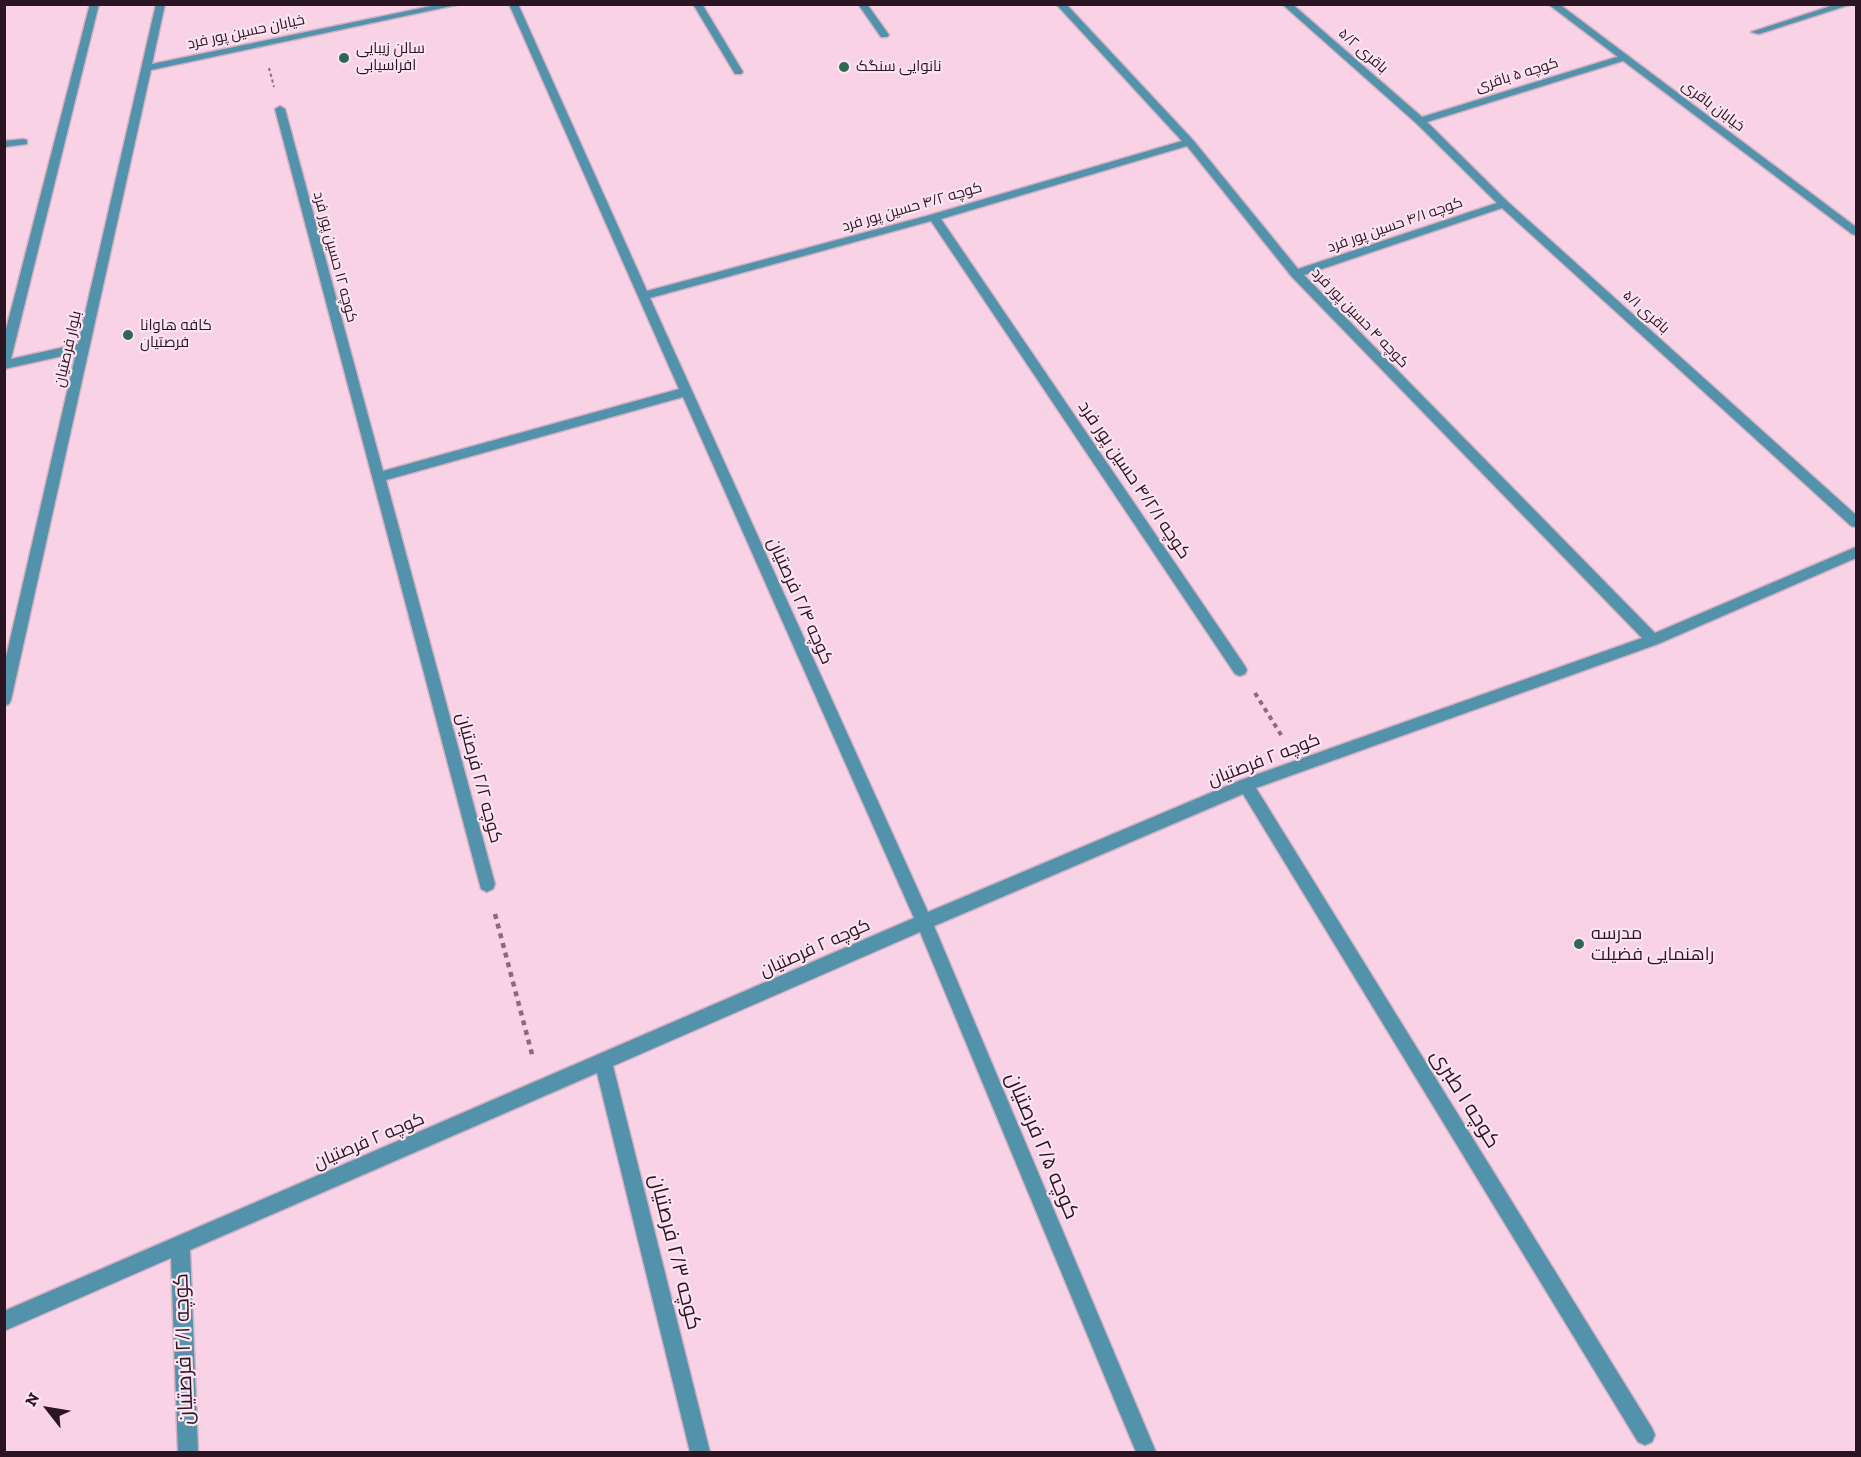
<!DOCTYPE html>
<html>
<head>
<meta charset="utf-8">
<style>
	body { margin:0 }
	#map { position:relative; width:1861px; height:1457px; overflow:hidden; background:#f9d2e6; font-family:"Zilla Slab",serif }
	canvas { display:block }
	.frame { position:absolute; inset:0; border:6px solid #2c1522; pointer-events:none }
	.north { position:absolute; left:18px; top:1379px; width:60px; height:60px; -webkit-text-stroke:4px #fee3f1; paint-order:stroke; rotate:301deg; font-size:16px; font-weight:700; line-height:24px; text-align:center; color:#2c1522 }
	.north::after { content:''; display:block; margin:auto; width:21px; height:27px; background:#2c1522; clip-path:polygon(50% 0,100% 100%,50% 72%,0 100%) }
</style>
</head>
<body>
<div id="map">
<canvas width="1861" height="1457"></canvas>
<div class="frame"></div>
<div class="north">N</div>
</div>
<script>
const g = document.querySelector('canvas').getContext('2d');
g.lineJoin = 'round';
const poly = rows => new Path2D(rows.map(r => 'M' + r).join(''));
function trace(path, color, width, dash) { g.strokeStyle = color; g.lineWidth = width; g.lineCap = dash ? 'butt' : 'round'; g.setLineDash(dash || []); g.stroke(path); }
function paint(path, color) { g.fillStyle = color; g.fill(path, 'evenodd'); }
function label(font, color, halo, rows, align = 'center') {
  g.font = font + ' "Zilla Slab",Cairo,serif'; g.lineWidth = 4.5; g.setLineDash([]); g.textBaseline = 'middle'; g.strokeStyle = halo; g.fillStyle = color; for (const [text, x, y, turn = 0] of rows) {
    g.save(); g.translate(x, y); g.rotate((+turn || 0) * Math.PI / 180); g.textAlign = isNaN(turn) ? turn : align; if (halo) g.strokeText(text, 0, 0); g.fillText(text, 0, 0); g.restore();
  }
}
const minor = poly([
	[509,4,518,4,647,291,930,215,1182,141,1056,4,1066,4,1193,140,1298,269,1497,203,1416,123,1282,4,1292,4,1422,117,1620,56,1626,56,1626,60,1427,122,1508,202,1856,515,1856,527,1851,526,1502,208,1304,275,1655,633,1856,547,1856,558,1658,644,1256,788,1652,1428,1655,1435,1652,1442,1645,1445,1638,1442,1243,794,934,926,1156,1452,1136,1452,920,932,613,1066,710,1452,690,1452,597,1073,190,1250,198,1452,178,1452,171,1258,4,1331,4,1311,914,918,683,397,386,480,495,884,493,889,487,892,481,889,275,109,280,106,285,109,383,471,679,389,509,4],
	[1187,146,1292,277,1642,638,1241,780,928,912,650,298,931,221,1235,674,1240,676,1245,674,1247,670,1245,666,941,219,1187,146],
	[693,4,702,4,743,72,741,74,735,74,693,4],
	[858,4,867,4,889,35,887,37,881,37,858,4],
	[1837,4,1852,4,1759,34,1751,32,1837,4],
	[23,139,27,140,27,144,4,147,4,141,23,139]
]);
const tertiary = poly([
	[90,4,99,4,11,359,78,344,156,4,165,4,152,64,441,4,461,4,151,70,11,700,9,704,4,706,4,666,76,353,4,369,4,337,90,4],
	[1548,4,1559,4,1856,227,1856,235,1852,234,1548,4]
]);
trace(minor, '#d4b0c3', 3);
trace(tertiary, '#d4b0c3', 3);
trace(poly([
	[269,68,274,87]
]), '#8a6b7c', 2, [3, 3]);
trace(poly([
	[1255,693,1283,738]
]), '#8a6b7c', 4, [4.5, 4.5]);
trace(poly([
	[495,914,533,1058]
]), '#8a6b7c', 4.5, [5, 5]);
paint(minor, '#5292aa');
paint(tertiary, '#5292aa');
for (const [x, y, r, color] of [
	[344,58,6,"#2f6953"],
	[844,67,6,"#2f6953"],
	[128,335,6,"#2f6953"],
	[1579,944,6,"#2f6953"]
]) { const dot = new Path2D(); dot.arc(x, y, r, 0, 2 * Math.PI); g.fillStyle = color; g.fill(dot); trace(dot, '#fee3f1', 2); }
label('15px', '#2c1522', '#fee3f1', [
	["خیابان حسین پور فرد",246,32,-12],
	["باقری ۵/۲",1363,51,41],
	["کوچه ۵ باقری",1517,75,-17],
	["خیابان باقری",1713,106,37],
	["کوچه ۴/۲ حسین پور فرد",912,207,-16],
	["کوچه ۴/۱ حسین پور فرد",1395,225,-19],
	["کوچه ۱۲ حسین پور فرد",335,257,75],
	["باقری ۵/۱",1646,312,42],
	["کوچه ۴ حسین پور فرد",1360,318,46],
	["بلوار فرصتیان",68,349,-77]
]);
label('15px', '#2c1522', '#fee3f1', [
	["سالن زیبایی",356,49],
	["افراسیابی",356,66],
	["نانوایی سنگک",856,67],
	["کافه هاوانا",140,326],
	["فرصتیان",140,343]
], 'left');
label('18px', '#2c1522', '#fee3f1', [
	["کوچه ۴/۲/۱ حسین پور فرد",1134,480,56],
	["کوچه ۲/۴ فرصتیان",800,601,66],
	["کوچه ۲ فرصتیان",1264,760,-21],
	["کوچه ۲/۲ فرصتیان",479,778,75],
	["کوچه ۲ فرصتیان",815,948,-24],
	["کوچه ۲ فرصتیان",369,1141,-23]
]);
label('18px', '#2c1522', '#fee3f1', [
	["مدرسه",1591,934],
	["راهنمایی فضیلت",1591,955]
], 'left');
label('21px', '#2c1522', '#fee3f1', [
	["کوچه ۱ طبری",1465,1099,58],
	["کوچه ۲/۵ فرصتیان",1042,1146,67],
	["کوچه ۲/۳ فرصتیان",675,1252,76],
	["کوچه ۲/۱ فرصتیان",184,1349,-92]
]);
</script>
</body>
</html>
